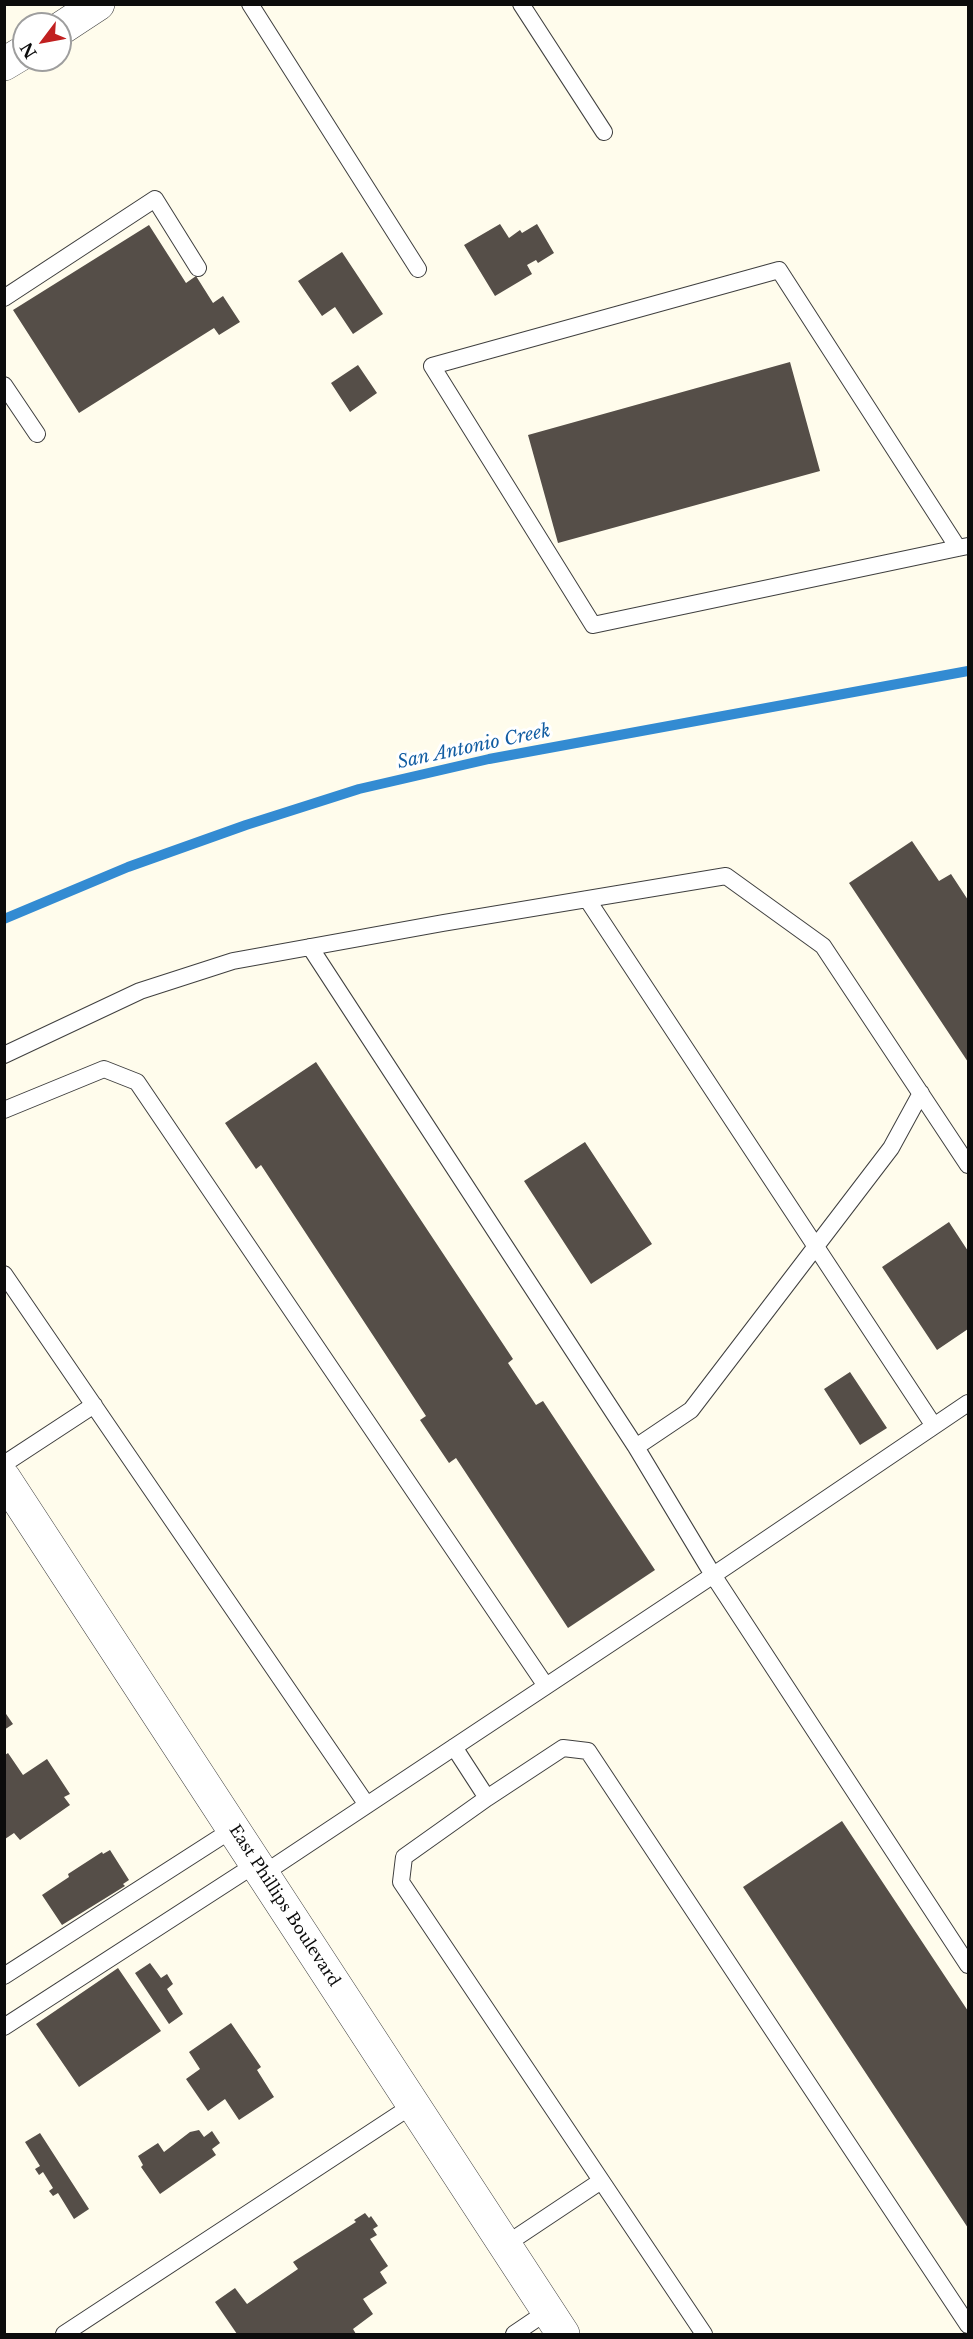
<!DOCTYPE html>
<html>
<head>
<meta charset="utf-8">
<style>
	body { margin:0 }
	#map { position:relative; width:973px; height:2339px; overflow:hidden; background:#fffcec; font-family:"Libre Baskerville",serif }
	canvas { display:block }
	.frame { position:absolute; inset:0; border:6px solid #0c0c0c; pointer-events:none }
	.north { position:absolute; left:12px; top:12px; width:60px; height:60px; box-sizing:border-box; background:#fff; border:2px solid #9e9e9e; border-radius:50%; rotate:238deg; font-size:16px; font-weight:700; line-height:24px; text-align:center; color:#0c0c0c }
	.north::after { content:''; display:block; margin:auto; width:21px; height:27px; background:#c12020; clip-path:polygon(50% 0,100% 100%,50% 72%,0 100%) }
</style>
</head>
<body>
<div id="map">
<canvas width="973" height="2339"></canvas>
<div class="frame"></div>
<div class="north">N</div>
</div>
<script>
const g = document.querySelector('canvas').getContext('2d');
g.lineJoin = 'round';
const poly = rows => new Path2D(rows.map(r => 'M' + r).join(''));
function trace(path, color, width, dash) { g.strokeStyle = color; g.lineWidth = width; g.lineCap = dash ? 'butt' : 'round'; g.setLineDash(dash || []); g.stroke(path); }
function paint(path, color) { g.fillStyle = color; g.fill(path, 'evenodd'); }
function label(font, color, halo, rows, align = 'center') {
  g.font = font + ' "Libre Baskerville",serif'; g.lineWidth = 6; g.setLineDash([]); g.textBaseline = 'middle'; g.strokeStyle = halo; g.fillStyle = color; for (const [text, x, y, turn = 0] of rows) {
    g.save(); g.translate(x, y); g.rotate((+turn || 0) * Math.PI / 180); g.textAlign = isNaN(turn) ? turn : align; if (halo) g.strokeText(text, 0, 0); g.fillText(text, 0, 0); g.restore();
  }
}
trace(poly([
	[4,919,128,867,246,825,359,789,489,759,968,671]
]), '#338bd2', 10);
paint(poly([
	[500,224,509,238,520,230,522,233,537,224,554,253,538,263,536,260,527,265,532,274,495,296,464,245],
	[149,225,186,283,196,276,213,303,223,296,240,322,219,335,214,328,79,413,13,310],
	[342,252,383,314,353,334,335,307,322,316,298,281],
	[790,362,820,471,558,543,528,435],
	[358,365,377,393,350,412,331,383],
	[912,841,939,881,951,874,968,900,968,1062,849,883],
	[316,1062,513,1359,508,1363,536,1405,543,1401,655,1570,568,1628,456,1458,449,1463,420,1420,426,1416,261,1165,256,1169,225,1123],
	[585,1142,652,1244,591,1284,524,1181],
	[949,1222,968,1251,968,1329,937,1350,882,1267],
	[850,1372,887,1428,860,1445,824,1389],
	[4,1711,13,1724,4,1730],
	[8,1753,23,1775,47,1759,70,1794,64,1797,70,1805,20,1840,14,1833,5,1839,5,1755],
	[842,1821,968,2011,968,2228,743,1887],
	[110,1850,129,1880,123,1884,125,1886,62,1925,42,1895,69,1877,68,1874,102,1852,103,1854],
	[150,1963,161,1978,167,1974,173,1984,167,1989,183,2014,169,2024,135,1973],
	[118,1968,161,2031,79,2087,36,2024],
	[231,2023,261,2067,257,2070,274,2097,239,2120,225,2099,208,2111,186,2079,200,2069,189,2052],
	[199,2130,204,2137,212,2131,220,2143,212,2149,216,2155,160,2194,141,2167,143,2165,138,2156,158,2143,164,2152,190,2132],
	[40,2133,89,2209,74,2219,58,2193,53,2196,49,2191,53,2188,43,2172,39,2175,35,2169,40,2166,25,2142],
	[365,2213,369,2218,371,2216,378,2226,373,2229,377,2235,370,2239,388,2266,380,2272,387,2283,363,2299,373,2314,353,2329,356,2334,237,2334,215,2302,235,2288,247,2304,298,2269,293,2262,356,2222,354,2220]
]), '#554e48');
const service = poly([
	[250,4,418,269],
	[521,4,604,132],
	[4,298,155,199,198,268],
	[4,385,37,434],
	[958,548,779,270,432,366,593,625,958,548,968,546],
	[587,899,934,1426],
	[310,947,636,1447,713,1575,968,1965],
	[4,1055,140,991,233,961,443,923,726,876,823,946,968,1165],
	[4,1110,104,1069,137,1082,546,1686],
	[4,1274,367,1805],
	[636,1447,691,1410,891,1148,921,1093],
	[4,1464,94,1405],
	[454,1747,487,1798],
	[263,1874,727,1566,968,1403],
	[4,1976,233,1829],
	[4,2027,256,1864],
	[505,2245,601,2181],
	[64,2334,413,2105],
	[514,2334,548,2311],
	[704,2334,401,1882,404,1857,487,1798,563,1748,588,1751,968,2325]
]);
const tertiary = poly([
	[60,29,98,4],
	[4,64,24,52],
	[4,1478,563,2334]
]);
trace(service, '#3f3f3f', 18);
trace(tertiary, '#3f3f3f', 34);
trace(service, '#fff', 16);
trace(tertiary, '#fff', 33);
label('16px', '#0c0c0c', '#fff', [
	["East Phillips Boulevard",284,1906,57]
]);
label('italic 18px', '#125da2', '#fff', [
	["San Antonio Creek",474,747,-12]
]);
</script>
</body>
</html>
